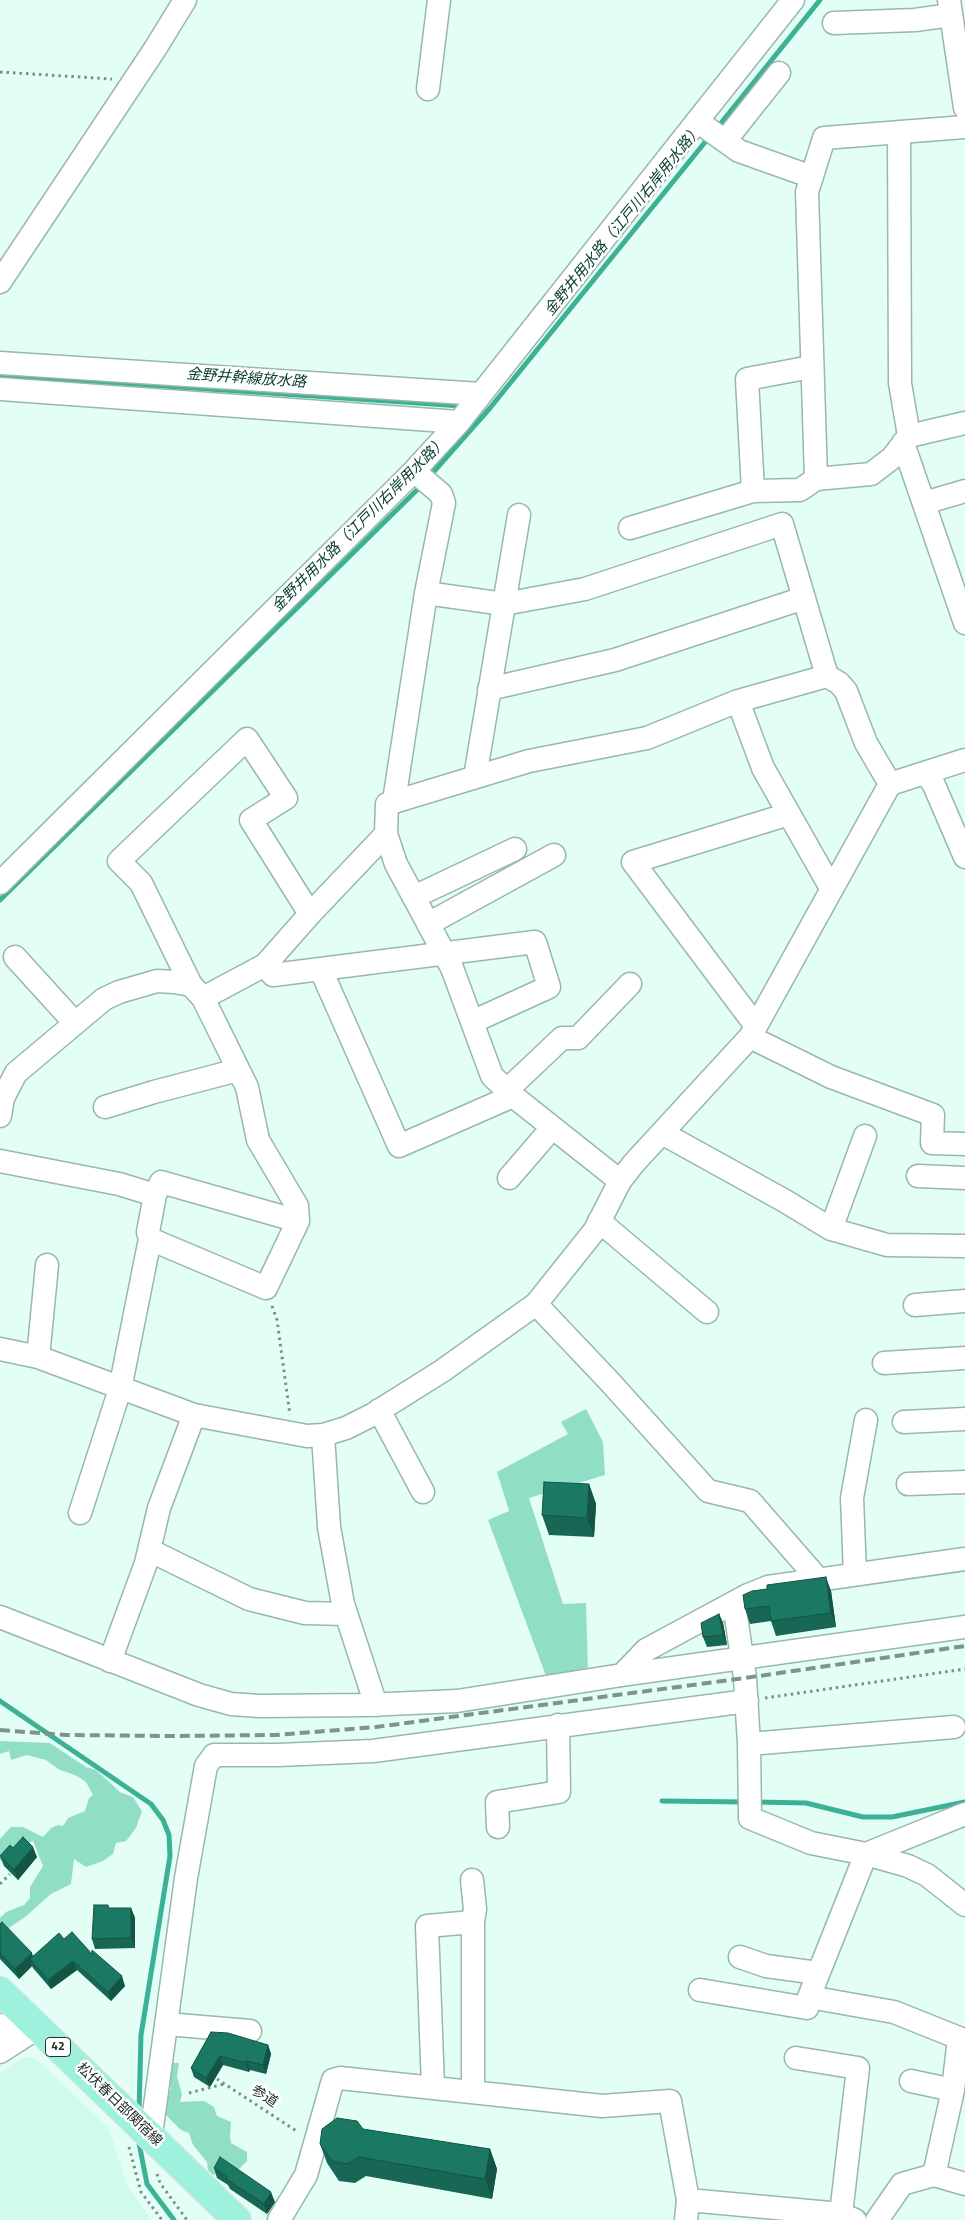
<!DOCTYPE html>
<html>
<head>
<meta charset="utf-8">
<style>
	body { margin:0 }
	canvas { display:block; background:#e3fef5 }
</style>
</head>
<body>
<canvas width="965" height="2220"></canvas>
<script>
const g = document.querySelector('canvas').getContext('2d');
g.lineJoin = 'round';
function paint(path, color) { g.fillStyle = color; g.fill(path, 'evenodd'); }
const poly = rows => new Path2D(rows.map(r => 'M' + r).join(''));
function trace(path, color, width, dash) { g.strokeStyle = color; g.lineWidth = width; g.lineCap = dash ? 'butt' : 'round'; g.setLineDash(dash || []); g.stroke(path); }
function label(font, color, halo, rows, align = 'center') {
  g.font = font + ' "Titillium Web","Noto Sans JP",sans-serif'; g.lineWidth = 5; g.setLineDash([]); g.textBaseline = 'middle'; g.strokeStyle = halo; g.fillStyle = color; for (const [text, x, y, turn = 0] of rows) {
    g.save(); g.translate(x, y); g.rotate((+turn || 0) * Math.PI / 180); g.textAlign = isNaN(turn) ? turn : align; if (halo) g.strokeText(text, 0, 0); g.fillText(text, 0, 0); g.restore();
  }
}
paint(poly([
	[25,2057,35,2058,109,2129,128,2187,152,2220,0,2220,0,2073]
]), '#d0faec');
paint(poly([
	[586,1409,603,1442,605,1475,529,1498,563,1604,586,1603,588,1672,546,1676,488,1520,509,1511,497,1472,568,1434,561,1422],
	[0,1741,50,1743,86,1767,96,1770,120,1792,133,1797,142,1811,136,1828,126,1841,116,1843,113,1854,103,1861,86,1867,74,1859,71,1884,51,1894,25,1917,9,1928,0,1924,0,1918,6,1912,24,1905,30,1898,30,1887,43,1866,33,1841,8,1853,0,1861,0,1839,11,1827,23,1827,43,1837,51,1828,58,1825,63,1826,68,1818,85,1811,89,1798,93,1795,86,1782,77,1776,58,1769,46,1760,27,1755,11,1760,9,1751,0,1754],
	[172,2063,179,2063,177,2077,182,2094,180,2102,204,2101,214,2107,217,2116,231,2122,230,2136,231,2143,247,2152,247,2161,239,2169,213,2175,208,2170,207,2162,193,2145,189,2133,181,2130,166,2115,166,2102,171,2088,167,2080]
]), '#91dec7');
trace(poly([
	[717,128,820,0],
	[0,375,462,406],
	[429,477,490,408,710,136],
	[0,900,422,485],
	[0,1701,151,1804,163,1820,169,1835,170,1856,141,2035,139,2112],
	[662,1801,745,1802],
	[756,1802,806,1803,863,1817,892,1817,965,1802],
	[138,2138,147,2184,174,2220]
]), '#3cb195', 5);
const minor = poly([
	[949,0,965,108],
	[834,23,915,20,951,15],
	[428,89,439,0],
	[697,121,739,151,812,177],
	[965,127,824,138,807,192,816,479,871,474,892,458,909,436,965,423],
	[899,132,900,383,909,436],
	[725,141,779,73],
	[0,282,155,49,185,0],
	[0,363,481,394],
	[811,367,747,379,753,491,800,490,816,479],
	[0,389,459,422],
	[903,443,965,623],
	[924,503,965,491],
	[630,528,753,491],
	[426,593,504,604,585,589,782,524,827,676,839,683,846,691,866,743,890,784],
	[489,689,615,660,804,598],
	[738,701,763,768,831,888],
	[927,774,934,785,965,857],
	[475,777,519,515],
	[394,801,426,593,444,503,441,494,414,471],
	[0,883,414,471,459,422,793,0],
	[414,897,515,849],
	[428,924,554,855],
	[15,957,74,1022],
	[265,965,273,975,535,942,549,987,472,1022],
	[321,970,399,1146,513,1096],
	[191,985,141,883,119,861,247,739,286,798,251,820,310,914],
	[203,998,265,965,310,914,386,834],
	[756,1026,633,862,789,814],
	[750,1037,831,1077,933,1115,932,1143,965,1144],
	[507,1090,562,1038,578,1038,630,984],
	[105,1107,154,1092,238,1070],
	[0,1116,3,1098,16,1073,104,999,119,992,157,981,174,982,191,985,203,998,247,1087,258,1140,297,1206,298,1221,266,1288,150,1239],
	[662,1133,785,1201,831,1229,887,1245,965,1246],
	[0,1161,119,1184,155,1195],
	[918,1176,965,1178],
	[509,1178,552,1128],
	[620,1181,513,1096,492,1076,452,968,396,864,386,834,387,804,529,761,647,738,738,701,827,676],
	[599,1221,707,1312],
	[831,1229,865,1136],
	[536,1304,610,1382,708,1491,750,1501,818,1579],
	[915,1305,965,1301],
	[0,1349,38,1357,194,1415,307,1436,323,1435,346,1428,372,1415,442,1371,536,1304,595,1230,620,1181,634,1163,750,1037,890,784,965,760],
	[38,1357,47,1265],
	[884,1363,965,1358],
	[379,1410,423,1492],
	[904,1422,965,1419],
	[323,1435,329,1527,343,1604,376,1705],
	[908,1484,965,1482],
	[80,1513,120,1389,150,1239,148,1232,155,1195,161,1182,298,1221],
	[149,1550,249,1599,305,1613,346,1614],
	[855,1574,852,1498,866,1420],
	[734,1603,745,1678,749,1744,750,1818,811,1843,866,1854,908,1866,927,1875,965,1905],
	[0,1617,199,1695,231,1704,259,1706,366,1705,457,1701,622,1675,965,1627],
	[110,1661,146,1563,159,1508,194,1415],
	[622,1675,646,1650,748,1595,768,1587,965,1559],
	[749,1744,954,1727],
	[498,1827,497,1802,559,1792,558,1725],
	[473,1922,473,2092],
	[740,1957,766,1966,818,1973],
	[700,1990,807,2008,809,1997],
	[166,2024,250,2031],
	[0,2025,19,2040],
	[0,2052,37,2028],
	[796,2058,858,2068,841,2214],
	[911,2081,953,2090],
	[433,2087,427,1926,473,1922,475,1909,472,1880],
	[151,2135,186,1878,206,1766,214,1755,278,1755,373,1751,747,1701],
	[934,2175,953,2090,959,2038,894,2012,809,1997,866,1854,965,1814],
	[688,2200,841,2214,855,2220],
	[279,2220,306,2175,333,2080,340,2078,602,2106,670,2101,688,2200,686,2220],
	[877,2220,902,2184,934,2175,965,2184]
]);
const major = poly([
	[0,1991,237,2220]
]);
trace(minor, '#98b7ad', 25);
trace(major, '#e0e2e1', 30);
trace(poly([
	[0,72,112,79],
	[272,1306,277,1320,290,1415],
	[765,1698,965,1669],
	[0,1884,10,1874],
	[217,2079,298,2132],
	[189,2093,224,2084],
	[129,2147,141,2192,162,2220],
	[157,2174,160,2183,187,2220]
]), '#7b8f88', 3, [2.5, 4]);
trace(minor, '#fff', 22);
trace(major, '#9ef1dc', 28);
trace(poly([
	[0,1730,66,1735,171,1736,276,1735,376,1727,745,1678,965,1646]
]), '#7f938c', 4, [10, 5]);
paint(poly([
	[589,1484,596,1504,594,1537,549,1535,542,1515],
	[831,1591,836,1627,776,1636,771,1621,750,1624,745,1609],
	[719,1614,723,1623,727,1645,707,1647,703,1637],
	[13,1848,37,1857,18,1880,4,1866,0,1856],
	[108,1905,109,1908,131,1908,135,1918,135,1948,95,1949,92,1939],
	[0,1924,33,1956,64,1939,92,1954,125,1986,111,2001,77,1970,51,1989,33,1968,32,1966,19,1979,0,1959],
	[211,2032,268,2045,271,2054,266,2074,250,2070,249,2072,223,2065,210,2087,194,2077,191,2068],
	[320,2144,490,2149,497,2169,492,2199,366,2176,355,2183,339,2181,327,2163],
	[214,2168,275,2202,267,2214,230,2189,228,2185,217,2178]
]), '#176754');
paint(poly([
	[589,1484,596,1504,594,1537,587,1518],
	[826,1577,831,1591,836,1627,831,1613],
	[719,1614,723,1623,727,1645,723,1635],
	[33,1847,37,1857,18,1880,14,1870],
	[131,1908,135,1918,135,1948,131,1938],
	[32,1953,35,1963,30,1959,32,1966,19,1979,15,1969],
	[73,1961,77,1970,51,1989,48,1980],
	[122,1976,125,1986,111,2001,108,1992],
	[268,2045,271,2054,266,2074,263,2065],
	[220,2056,223,2065,210,2087,206,2078],
	[246,2061,250,2070,249,2072,246,2063],
	[490,2149,497,2169,492,2199,485,2179],
	[271,2192,275,2202,267,2214,264,2204]
]), '#135445');
const building = poly([
	[544,1482,589,1484,587,1518,542,1515,544,1482],
	[826,1577,831,1613,771,1621,769,1606,745,1609,743,1595,752,1591,767,1589,767,1585,826,1577],
	[719,1614,723,1635,703,1637,701,1623,719,1614],
	[23,1837,33,1847,14,1870,0,1856,10,1845,13,1848,23,1837],
	[94,1905,108,1905,108,1908,131,1908,131,1938,92,1939,94,1905],
	[2,1922,32,1953,15,1969,0,1953,0,1924,2,1922],
	[72,1932,92,1954,92,1950,122,1976,108,1992,73,1961,48,1980,30,1959,59,1933,64,1939,72,1932],
	[211,2032,228,2033,268,2045,263,2065,246,2061,246,2063,220,2056,206,2078,191,2068,211,2032],
	[337,2118,357,2121,363,2129,490,2149,485,2179,359,2157,348,2164,332,2161,320,2144,322,2129,337,2118],
	[220,2157,271,2192,264,2204,226,2179,227,2177,214,2168,220,2157]
]);
paint(building, '#1b7862');
trace(building, '#135445', 1);
for (const [x, y, w] of [
	[58,2047,25]
]) { const box = new Path2D(); box.roundRect(x - w / 2, y - 9.5, w, 19, 4); g.fillStyle = '#fff'; g.fill(box); trace(box, '#202d29', 1); }
label('bold 12px', '#202d29', null, [
	["42",58,2047]
]);
label('14px', '#202d29', '#fff', [
	["参道",264,2097,33],
	["松伏春日部関宿線",119,2105,44]
]);
label('italic 15px', '#093d31', '#fff', [
	["金野井用水路（江戸川右岸用水路）",624,221,-51],
	["金野井幹線放水路",246,379,4],
	["金野井用水路（江戸川右岸用水路）",360,525,-45]
]);
</script>
</body>
</html>
